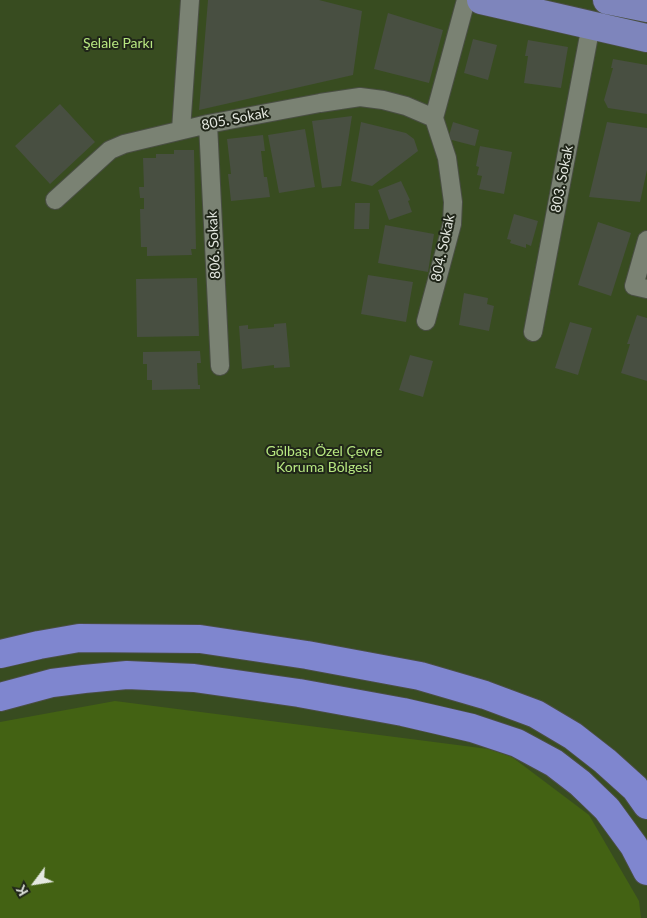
<!DOCTYPE html>
<html>
<head>
<meta charset="utf-8">
<style>
	body { margin:0 }
	#map { position:relative; width:647px; height:918px; overflow:hidden; background:#293023; font-family:Lato,sans-serif }
	canvas { display:block }
	.north { position:absolute; left:10px; top:858px; width:50px; height:50px; -webkit-text-stroke:4px #202619; paint-order:stroke; rotate:239deg; font-size:14px; font-weight:700; line-height:20px; text-align:center; color:#e4e8e0 }
	.north::after { content:''; display:block; margin:auto; width:18px; height:22px; background:#e4e8e0; clip-path:polygon(50% 0,100% 100%,50% 72%,0 100%) }
</style>
</head>
<body>
<div id="map">
<canvas width="647" height="918"></canvas>
<div class="north">K</div>
</div>
<script>
const g = document.querySelector('canvas').getContext('2d');
g.lineJoin = 'round';
function paint(path, color) { g.fillStyle = color; g.fill(path, 'evenodd'); }
const poly = rows => new Path2D(rows.map(r => 'M' + r).join(''));
function trace(path, color, width, dash) { g.strokeStyle = color; g.lineWidth = width; g.lineCap = dash ? 'butt' : 'round'; g.setLineDash(dash || []); g.stroke(path); }
function label(font, color, halo, rows, align = 'center') {
  g.font = font + ' Lato,sans-serif'; g.lineWidth = 4; g.setLineDash([]); g.textBaseline = 'middle'; g.strokeStyle = halo; g.fillStyle = color; for (const [text, x, y, turn = 0] of rows) {
    g.save(); g.translate(x, y); g.rotate((+turn || 0) * Math.PI / 180); g.textAlign = isNaN(turn) ? turn : align; if (halo) g.strokeText(text, 0, 0); g.fillText(text, 0, 0); g.restore();
  }
}
paint(poly([
	[0,0,647,0,647,918,0,918]
]), '#384c20');
paint(poly([
	[115,701,504,751,589,815,639,901,641,918,0,918,0,722]
]), '#436213');
paint(poly([
	[208,0,319,0,362,11,353,75,199,110],
	[388,13,443,30,429,83,374,69],
	[473,39,497,45,488,80,464,73],
	[528,40,568,47,561,88,524,83,528,56,525,56],
	[613,59,647,65,647,114,608,108,604,100,613,68,611,68],
	[60,104,95,142,50,184,15,146],
	[352,116,341,186,322,188,312,121],
	[361,122,406,133,414,139,418,151,372,186,351,181],
	[453,122,479,130,475,146,448,139],
	[607,122,647,128,647,170,640,202,589,197],
	[305,129,315,187,279,193,268,135],
	[263,135,265,151,261,151,264,177,267,177,270,197,231,201,228,174,231,174,227,139],
	[480,146,512,152,504,194,479,189,482,176,477,175,479,167,476,166],
	[174,150,194,150,196,249,191,249,192,255,147,256,147,247,141,247,140,209,144,209,144,198,140,198,139,187,144,187,143,158,156,158,156,154,174,154],
	[401,181,410,200,408,201,412,212,389,220,378,190],
	[355,203,370,203,369,229,354,229],
	[514,214,538,221,531,246,526,244,526,248,510,243,511,240,507,239],
	[598,222,631,233,611,296,578,285],
	[385,225,434,234,428,272,378,263],
	[368,275,413,282,406,322,361,314],
	[197,278,199,336,137,337,136,279],
	[464,293,488,298,487,304,494,306,489,331,459,325],
	[637,315,647,318,647,381,621,373,630,344,627,344],
	[570,322,592,328,578,375,555,368],
	[286,323,290,367,274,368,274,365,242,369,239,326,248,325,248,329,274,327,274,324],
	[200,351,201,363,197,363,198,385,200,385,200,389,152,390,152,380,147,380,147,364,143,364,143,352],
	[410,355,433,361,423,397,399,390]
]), '#484f41');
const minor = poly([
	[208,124,220,366],
	[181,130,190,0],
	[55,200,110,150,124,144,208,124,320,103,360,97,383,100,406,106,434,118],
	[647,240,634,286,647,289],
	[426,321,452,224,453,202,447,158,434,118,466,0],
	[533,332,591,25]
]);
const trunk = poly([
	[481,0,647,38],
	[607,0,647,8]
]);
const motorway = poly([
	[0,654,39,645,79,638,200,639,307,655,420,676,485,695,536,714,573,736,605,761,635,788,647,805],
	[0,697,52,683,84,679,127,675,194,678,299,693,403,712,472,728,517,743,554,763,580,783,607,809,634,846,647,871]
]);
trace(minor, '#494e43', 20);
trace(trunk, '#494e43', 30);
trace(motorway, '#494e43', 30);
trace(minor, '#7a8273', 18);
trace(trunk, '#7e85bc', 28);
trace(motorway, '#7f86cf', 28);
label('14px', '#b7e781', '#202619', [
	["Şelale Parkı",118,43],
	["Gölbaşı Özel Çevre",324,451],
	["Koruma Bölgesi",324,467]
]);
label('14px', '#e4e8e0', '#202619', [
	["805. Sokak",235,119,-11],
	["803. Sokak",562,179,-79],
	["806. Sokak",214,245,-93],
	["804. Sokak",443,248,-78]
]);
</script>
</body>
</html>
